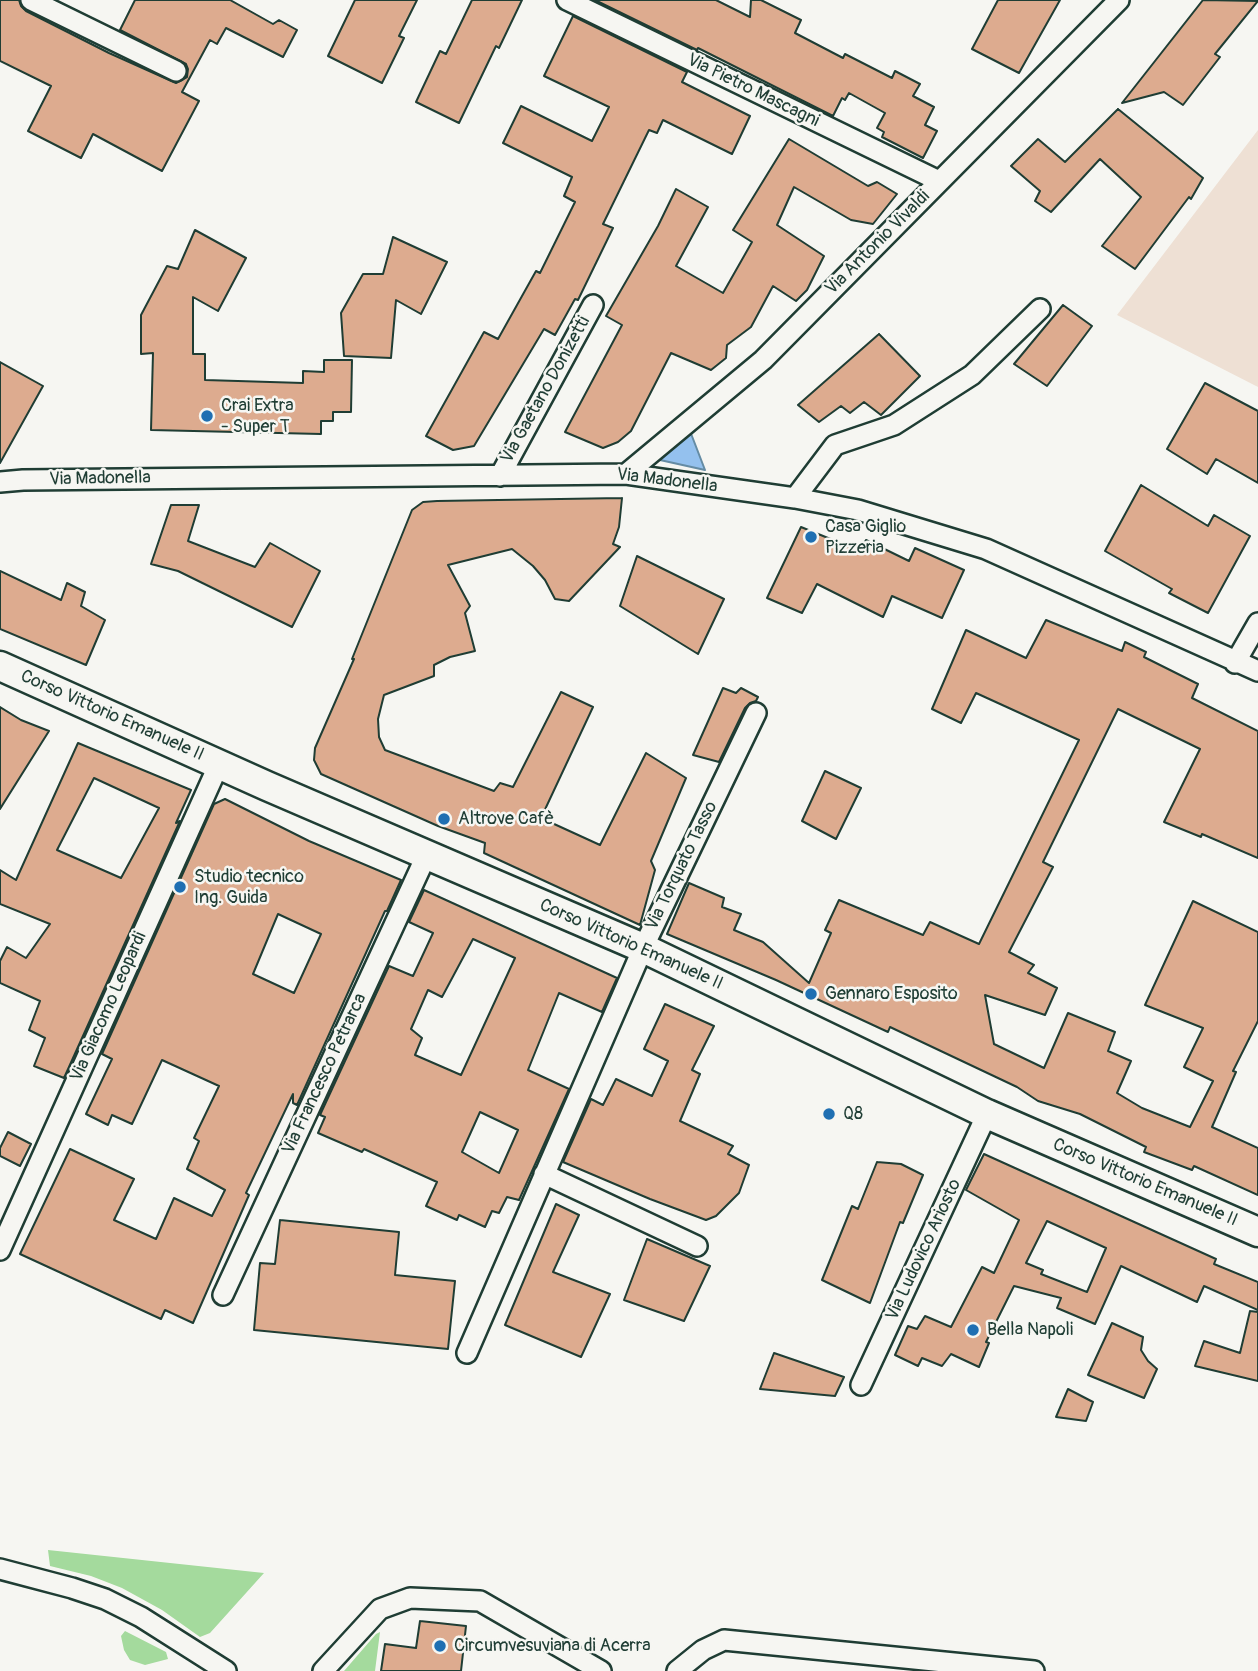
<!DOCTYPE html>
<html>
<head>
<meta charset="utf-8">
<style>
	body { margin:0 }
	canvas { display:block; background:#f6f6f2 }
</style>
</head>
<body>
<canvas width="1258" height="1671"></canvas>
<script>
const g = document.querySelector('canvas').getContext('2d');
g.lineJoin = 'round';
function paint(path, color) { g.fillStyle = color; g.fill(path, 'evenodd'); }
const poly = rows => new Path2D(rows.map(r => 'M' + r).join(''));
function trace(path, color, width, dash) { g.strokeStyle = color; g.lineWidth = width; g.lineCap = dash ? 'butt' : 'round'; g.setLineDash(dash || []); g.stroke(path); }
function label(font, color, halo, rows, align = 'center') {
  g.font = font + ' Pangolin,sans-serif'; g.lineWidth = 5; g.setLineDash([]); g.textBaseline = 'middle'; g.strokeStyle = halo; g.fillStyle = color; for (const [text, x, y, turn = 0] of rows) {
    g.save(); g.translate(x, y); g.rotate((+turn || 0) * Math.PI / 180); g.textAlign = isNaN(turn) ? turn : align; if (halo) g.strokeText(text, 0, 0); g.fillText(text, 0, 0); g.restore();
  }
}
paint(poly([
	[1258,130,1258,387,1117,315]
]), '#eee0d4');
paint(poly([
	[48,1550,264,1573,210,1633,200,1637,162,1610,122,1588,91,1576,50,1566],
	[125,1631,166,1652,168,1659,145,1665,130,1660,124,1650,121,1636],
	[380,1632,375,1671,344,1671,376,1634]
]), '#a4da9d');
const water = poly([
	[690,431,705,470,660,460,690,431]
]);
paint(water, '#94c1ee');
trace(water, '#658ca4', 2);
const building = poly([
	[0,0,19,0,21,6,26,11,109,53,176,83,187,77,188,69,186,64,120,30,135,0,230,0,273,24,279,20,297,30,283,57,226,28,217,44,210,40,182,92,199,101,162,171,93,134,81,158,28,131,51,86,0,61,0,0],
	[355,0,417,0,399,36,404,38,382,83,328,56,355,0],
	[472,0,522,0,499,48,496,46,459,123,416,102,440,51,446,54,472,0],
	[595,0,716,0,750,17,751,0,761,0,801,20,795,33,843,58,845,54,892,78,895,71,920,84,913,96,934,107,925,125,937,131,923,158,882,137,884,132,877,128,885,113,849,93,845,100,842,98,833,116,698,48,697,50,595,0],
	[998,0,1060,0,1019,73,972,49,998,0],
	[1203,0,1258,1,1215,54,1220,57,1183,105,1164,92,1122,103,1203,0],
	[573,16,687,72,682,82,750,116,732,154,663,120,657,133,649,130,603,224,613,228,578,300,575,299,555,335,544,329,474,446,453,450,426,436,484,332,498,339,536,271,540,273,575,202,564,196,572,177,503,143,521,106,592,141,609,107,544,76,573,16],
	[1118,109,1203,178,1191,199,1189,197,1135,269,1102,246,1141,197,1100,159,1051,212,1035,201,1040,191,1011,166,1038,139,1065,162,1118,109],
	[789,139,868,186,877,182,897,194,873,224,851,220,794,187,777,225,824,256,807,290,796,301,773,286,751,327,727,345,726,358,711,370,671,353,631,431,618,442,603,448,565,432,622,325,606,316,658,226,676,189,708,207,676,266,723,293,752,242,733,230,789,139],
	[195,230,246,258,218,311,193,297,193,354,205,354,205,380,303,383,303,371,324,372,324,360,352,360,351,412,333,412,333,421,321,421,321,434,151,430,153,353,141,354,141,315,167,266,178,269,195,230],
	[393,237,447,262,421,314,396,300,391,358,344,356,341,313,363,274,383,274,393,237],
	[1063,305,1092,326,1047,386,1014,364,1063,305],
	[879,334,920,376,881,415,864,402,850,413,841,406,819,422,798,405,879,334],
	[0,362,43,386,0,463,0,362],
	[1205,383,1258,411,1258,483,1216,459,1207,474,1167,449,1205,383],
	[1141,485,1208,526,1214,515,1250,536,1208,613,1169,593,1172,589,1105,551,1141,485],
	[622,498,619,527,613,544,620,547,569,601,555,599,545,580,533,566,512,549,448,565,470,606,465,613,475,651,450,657,434,665,434,676,384,695,378,719,379,737,385,750,494,791,500,783,513,787,561,692,593,707,541,818,600,845,646,753,686,778,651,861,655,870,640,925,484,853,485,843,438,826,321,774,314,760,315,748,354,659,352,659,412,510,423,502,437,501,622,498],
	[171,505,199,505,188,541,255,567,270,543,320,571,292,627,178,571,151,564,171,505],
	[801,527,860,551,866,540,909,561,915,548,964,570,942,618,892,596,883,617,817,584,802,613,767,598,801,527],
	[637,556,724,599,698,654,620,606,637,556],
	[0,571,61,600,67,583,85,592,81,606,105,620,86,665,0,629,0,571],
	[1046,620,1122,651,1125,642,1146,652,1144,657,1198,684,1192,698,1258,731,1258,858,1202,834,1201,837,1164,822,1200,749,1118,709,1043,862,1053,867,1009,952,1034,965,1028,973,1057,988,1045,1015,985,995,994,1044,1044,1068,1068,1013,1115,1032,1108,1051,1131,1061,1117,1093,1142,1108,1190,1127,1213,1081,1184,1067,1203,1028,1145,1005,1193,901,1258,932,1258,1021,1233,1071,1236,1072,1212,1127,1258,1148,1258,1195,1194,1166,1192,1170,1144,1152,1146,1147,1080,1114,1038,1101,1017,1087,890,1027,888,1032,776,980,667,934,689,883,724,898,722,907,741,914,734,930,763,942,809,983,831,933,825,930,839,900,923,935,930,922,979,944,1079,740,976,693,961,723,932,709,966,630,1026,658,1046,620],
	[723,688,736,693,741,688,758,697,756,701,750,703,745,708,719,762,693,755,723,688],
	[0,707,21,720,49,731,0,809,0,707],
	[78,743,191,790,176,823,180,821,64,1078,34,1066,45,1038,29,1030,40,1001,0,983,0,961,7,947,26,958,50,924,0,904,0,870,16,880,78,743],
	[94,778,159,808,121,878,57,850,94,778],
	[825,771,861,788,836,839,802,821,825,771],
	[225,799,309,841,401,880,387,911,385,911,297,1105,293,1103,293,1094,246,1193,249,1195,193,1323,165,1310,161,1319,20,1254,70,1149,134,1179,114,1220,156,1239,174,1198,212,1216,225,1190,187,1169,199,1141,194,1138,219,1086,162,1060,132,1124,112,1115,108,1125,86,1114,112,1059,102,1054,214,804,225,799],
	[278,914,321,934,294,993,253,974,278,914],
	[424,890,617,978,602,1012,559,993,528,1070,569,1089,519,1200,507,1197,499,1213,492,1211,485,1227,459,1215,457,1220,426,1206,437,1182,364,1149,362,1152,318,1133,325,1117,320,1115,389,966,413,976,433,933,409,922,424,890],
	[473,939,515,958,461,1075,415,1055,422,1038,411,1029,428,990,442,997,473,939],
	[480,1112,518,1130,499,1173,462,1152,480,1112],
	[665,1004,714,1026,692,1070,700,1074,680,1121,733,1146,728,1154,749,1165,739,1193,716,1216,706,1220,650,1199,563,1162,591,1099,603,1105,616,1079,652,1096,668,1061,644,1049,665,1004],
	[8,1132,31,1144,20,1166,0,1156,0,1148,8,1132],
	[984,1154,1216,1259,1214,1264,1258,1282,1258,1310,1204,1286,1197,1302,1121,1266,1095,1324,1057,1308,1061,1298,1014,1286,986,1342,989,1343,979,1367,951,1354,942,1366,922,1358,918,1366,895,1355,908,1326,917,1329,925,1316,951,1327,982,1267,994,1273,1019,1220,966,1190,984,1154],
	[1047,1221,1106,1248,1087,1292,1041,1274,1043,1270,1026,1263,1047,1221],
	[877,1162,901,1164,923,1175,903,1223,900,1222,870,1303,822,1280,852,1206,858,1209,877,1162],
	[556,1204,579,1215,553,1272,610,1294,581,1357,505,1325,556,1204],
	[280,1220,399,1232,395,1275,455,1281,448,1349,254,1330,260,1263,275,1264,280,1220],
	[647,1239,710,1266,684,1321,624,1300,647,1239],
	[1250,1311,1258,1312,1258,1381,1195,1366,1204,1341,1240,1353,1250,1311],
	[1112,1323,1143,1337,1141,1350,1148,1361,1157,1369,1144,1398,1088,1375,1112,1323],
	[774,1353,844,1377,835,1396,760,1389,774,1353],
	[1068,1389,1093,1402,1086,1421,1056,1417,1068,1389],
	[420,1621,466,1626,461,1671,381,1671,385,1644,416,1648,420,1621]
]);
paint(building, '#ddab8f');
trace(building, '#1f3d34', 2);
const street = poly([
	[31,0,176,71],
	[567,0,939,181],
	[626,474,763,360,1119,0],
	[500,476,593,305],
	[0,482,23,480,626,474,795,498,858,510,986,549,1258,671],
	[795,498,835,445,894,425,972,375,1040,309],
	[1235,663,1258,623],
	[544,1174,697,1246],
	[0,1250,219,764],
	[223,1295,427,854],
	[467,1353,643,948,756,713],
	[861,1385,987,1114],
	[0,1569,72,1588,105,1599,141,1617,226,1671],
	[323,1671,380,1609,410,1598,480,1601,601,1671],
	[677,1671,703,1650,724,1640,1034,1671]
]);
const secondary = poly([
	[0,666,267,786,643,948,987,1114,1258,1232]
]);
trace(street, '#1f3d34', 24);
trace(secondary, '#1f3d34', 33);
trace(street, '#f6f6f2', 19);
trace(secondary, '#f6f6f2', 28);
for (const [x, y, r, color] of [
	[207,416,7,"#1f6fb2"],
	[811,537,7,"#1f6fb2"],
	[444,819,7,"#1f6fb2"],
	[180,887,7,"#1f6fb2"],
	[811,994,7,"#1f6fb2"],
	[829,1114,7,"#1f6fb2"],
	[973,1330,7,"#1f6fb2"],
	[440,1646,7,"#1f6fb2"]
]) { const dot = new Path2D(); dot.arc(x, y, r, 0, 2 * Math.PI); g.fillStyle = color; g.fill(dot); trace(dot, '#f6f6f2', 2.5); }
label('18px', '#1f3d34', '#f6f6f2', [
	["Via Pietro Mascagni",753,91,26],
	["Via Antonio Vivaldi",878,243,-45],
	["Via Gaetano Donizetti",546,390,-61],
	["Via Madonella",100,479,-1],
	["Via Madonella",667,481,7],
	["Corso Vittorio Emanuele II",112,716,24],
	["Via Torquato Tasso",682,866,-64],
	["Corso Vittorio Emanuele II",631,945,24],
	["Via Giacomo Leopardi",109,1007,-66],
	["Via Francesco Petrarca",325,1074,-65],
	["Corso Vittorio Emanuele II",1145,1183,23],
	["Via Ludovico Ariosto",924,1250,-65]
]);
label('18px', '#1f3d34', '#f6f6f2', [
	["Crai Extra",221,406],
	["- Super T",221,427],
	["Casa Giglio",825,527],
	["Pizzeria",825,548],
	["Altrove Cafè",458,819],
	["Studio tecnico",194,877],
	["Ing. Guida",194,898],
	["Gennaro Esposito",825,994],
	["Q8",843,1114],
	["Bella Napoli",987,1330],
	["Circumvesuviana di Acerra",454,1646]
], 'left');
</script>
</body>
</html>
